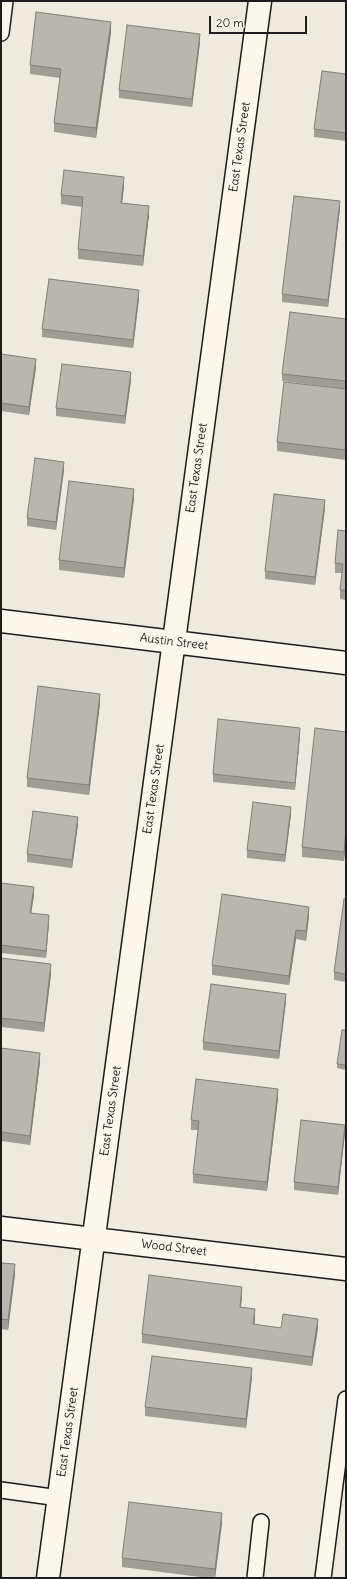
<!DOCTYPE html>
<html>
<head>
<meta charset="utf-8">
<style>
	body { margin:0 }
	#map { position:relative; width:347px; height:1579px; overflow:hidden; background:#eeeadf; font-family:Delius,sans-serif }
	canvas { display:block }
	.frame { position:absolute; inset:0; border:2px solid #1c1c1c; pointer-events:none }
	.scale { position:absolute; left:209px; top:16px; width:98px; height:18px; box-sizing:border-box; border:2px solid #1c1c1c; border-top:0; padding-left:5px; font-size:12px; line-height:14px; white-space:nowrap; color:#1c1c1c; -webkit-text-stroke:3px #fbf7ec; paint-order:stroke }
</style>
</head>
<body>
<div id="map">
<canvas width="347" height="1579"></canvas>
<div class="frame"></div>
<div class="scale">20 m</div>
</div>
<script>
const g = document.querySelector('canvas').getContext('2d');
g.lineJoin = 'round';
const poly = rows => new Path2D(rows.map(r => 'M' + r).join(''));
function trace(path, color, width, dash) { g.strokeStyle = color; g.lineWidth = width; g.lineCap = dash ? 'butt' : 'round'; g.setLineDash(dash || []); g.stroke(path); }
function paint(path, color) { g.fillStyle = color; g.fill(path, 'evenodd'); }
function label(font, color, halo, rows, align = 'center') {
  g.font = font + ' Delius,sans-serif'; g.lineWidth = 3; g.setLineDash([]); g.textBaseline = 'middle'; g.strokeStyle = halo; g.fillStyle = color; for (const [text, x, y, turn = 0] of rows) {
    g.save(); g.translate(x, y); g.rotate((+turn || 0) * Math.PI / 180); g.textAlign = isNaN(turn) ? turn : align; if (halo) g.strokeText(text, 0, 0); g.fillText(text, 0, 0); g.restore();
  }
}
const lane = poly([
	[1,33,5,1],
	[1,1490,59,1498],
	[255,1578,261,1522],
	[323,1578,346,1399]
]);
const street = poly([
	[1,621,346,663],
	[1,1228,346,1269],
	[48,1578,260,1]
]);
trace(lane, '#1c1c1c', 18);
trace(street, '#1c1c1c', 25);
trace(lane, '#fbf7ec', 15);
trace(street, '#fbf7ec', 22);
paint(poly([
	[111,32,96,138,54,132,54,123,60,78,30,74,30,65],
	[200,42,192,107,119,98,119,90],
	[346,74,346,141,314,137,314,129],
	[124,186,122,203,149,215,143,266,78,259,78,249,82,207,61,204,61,195],
	[340,209,328,307,282,302,282,294],
	[139,298,133,348,42,337,42,329],
	[346,319,346,389,282,381,282,374],
	[1,354,36,367,29,415,1,411],
	[131,380,125,424,56,416,56,408],
	[346,389,346,460,277,451,277,442],
	[64,470,56,530,27,526,27,518],
	[134,498,124,578,59,570,59,560],
	[325,508,315,585,265,579,265,571],
	[346,531,346,600,340,599,340,590,342,573,335,573,335,563],
	[100,703,89,795,27,787,27,778],
	[346,732,346,837,344,861,302,857,302,847],
	[300,735,295,790,213,782,213,774],
	[291,814,285,862,247,858,247,850],
	[78,824,72,868,27,862,27,854],
	[1,883,34,895,31,913,49,923,46,958,1,953],
	[346,899,346,982,334,980,334,972],
	[309,916,306,941,296,939,289,985,212,975,212,965],
	[1,958,51,974,44,1032,1,1027],
	[286,1001,279,1059,203,1050,203,1042],
	[346,1030,346,1070,337,1068,337,1064],
	[1,1048,40,1062,30,1145,1,1141],
	[278,1098,267,1191,193,1183,193,1174,198,1130,191,1130,191,1120],
	[345,1133,338,1195,294,1190,294,1182],
	[1,1263,15,1274,8,1330,1,1329],
	[242,1296,241,1307,255,1319,254,1325,281,1328,318,1328,312,1366,142,1343,142,1334],
	[252,1377,246,1428,145,1416,145,1407],
	[222,1523,215,1578,208,1578,122,1567,122,1558]
]), '#9f9d96');
paint(poly([
	[111,22,111,32,96,138,96,128],
	[200,34,200,42,192,107,192,99],
	[124,177,124,186,121,212,121,203],
	[340,201,340,209,328,307,328,300],
	[149,206,149,215,143,266,143,256],
	[139,290,139,298,133,348,133,340],
	[36,359,36,367,29,415,29,407],
	[131,372,131,380,125,424,125,416],
	[64,462,64,470,56,530,56,522],
	[134,489,134,498,124,578,124,568],
	[325,500,325,508,315,585,315,577],
	[100,694,100,703,89,795,89,785],
	[300,728,300,735,295,790,295,783],
	[291,807,291,814,285,862,285,855],
	[78,817,78,824,72,868,72,860],
	[346,828,346,837,344,861,344,852],
	[34,887,34,895,30,921,30,913],
	[309,907,309,916,306,941,306,931],
	[49,915,49,923,46,958,46,951],
	[296,930,296,939,289,985,289,976],
	[51,964,51,974,44,1032,44,1023],
	[286,994,286,1001,279,1059,279,1051],
	[40,1053,40,1062,30,1145,30,1136],
	[278,1089,278,1098,267,1191,267,1182],
	[345,1125,345,1133,338,1195,338,1187],
	[15,1264,15,1274,8,1330,8,1320],
	[242,1287,242,1296,240,1317,240,1307],
	[255,1309,255,1319,253,1334,253,1324],
	[318,1319,318,1328,312,1366,312,1357],
	[252,1368,252,1377,246,1428,246,1419],
	[222,1513,222,1523,215,1578,215,1569]
]), '#827f7a');
const building = poly([
	[36,12,111,22,96,128,54,123,61,69,30,65,36,12],
	[127,25,200,34,192,99,119,90,127,25],
	[322,71,346,74,346,133,314,129,322,71],
	[64,170,124,177,121,203,149,206,143,256,78,249,83,197,61,195,64,170],
	[294,196,340,201,328,300,282,294,294,196],
	[49,279,139,290,133,340,42,329,49,279],
	[290,312,346,319,346,381,282,374,290,312],
	[1,354,36,359,29,407,1,403,1,354],
	[62,364,131,372,125,416,56,408,62,364],
	[284,382,346,389,346,450,277,442,284,382],
	[35,458,64,462,56,522,27,518,35,458],
	[69,481,134,489,124,568,59,560,69,481],
	[274,494,325,500,315,577,265,571,274,494],
	[338,530,346,531,346,590,340,590,343,564,335,563,338,530],
	[38,686,100,694,89,785,27,778,38,686],
	[218,719,300,728,295,783,213,774,218,719],
	[315,728,346,732,346,828,344,852,302,847,315,728],
	[253,802,291,807,285,855,247,850,253,802],
	[33,811,78,817,72,860,27,854,33,811],
	[1,883,34,887,30,913,49,915,46,951,1,945,1,883],
	[222,894,309,907,306,931,296,930,289,976,212,965,222,894],
	[344,899,346,899,346,974,334,972,344,899],
	[1,958,51,964,44,1023,1,1018,1,958],
	[211,984,286,994,279,1051,203,1042,211,984],
	[342,1030,346,1030,346,1065,337,1064,342,1030],
	[1,1048,40,1053,30,1136,1,1132,1,1048],
	[196,1079,278,1089,267,1182,193,1174,199,1121,191,1120,196,1079],
	[301,1120,345,1125,338,1187,294,1182,301,1120],
	[1,1263,15,1264,8,1320,1,1319,1,1263],
	[149,1275,242,1287,240,1307,255,1309,253,1324,281,1328,283,1314,318,1319,312,1357,142,1334,149,1275],
	[152,1356,252,1368,246,1419,145,1407,152,1356],
	[129,1502,222,1513,215,1569,122,1558,129,1502]
]);
paint(building, '#b9b6af');
trace(building, '#827f7a', 1);
label('12px', '#1c1c1c', '#fbf7ec', [
	["East Texas Street",240,147,-82],
	["East Texas Street",197,468,-82],
	["Austin Street",174,642,7],
	["East Texas Street",154,789,-82],
	["East Texas Street",111,1111,-82],
	["Wood Street",174,1248,7],
	["East Texas Street",68,1432,-82]
]);
</script>
</body>
</html>
